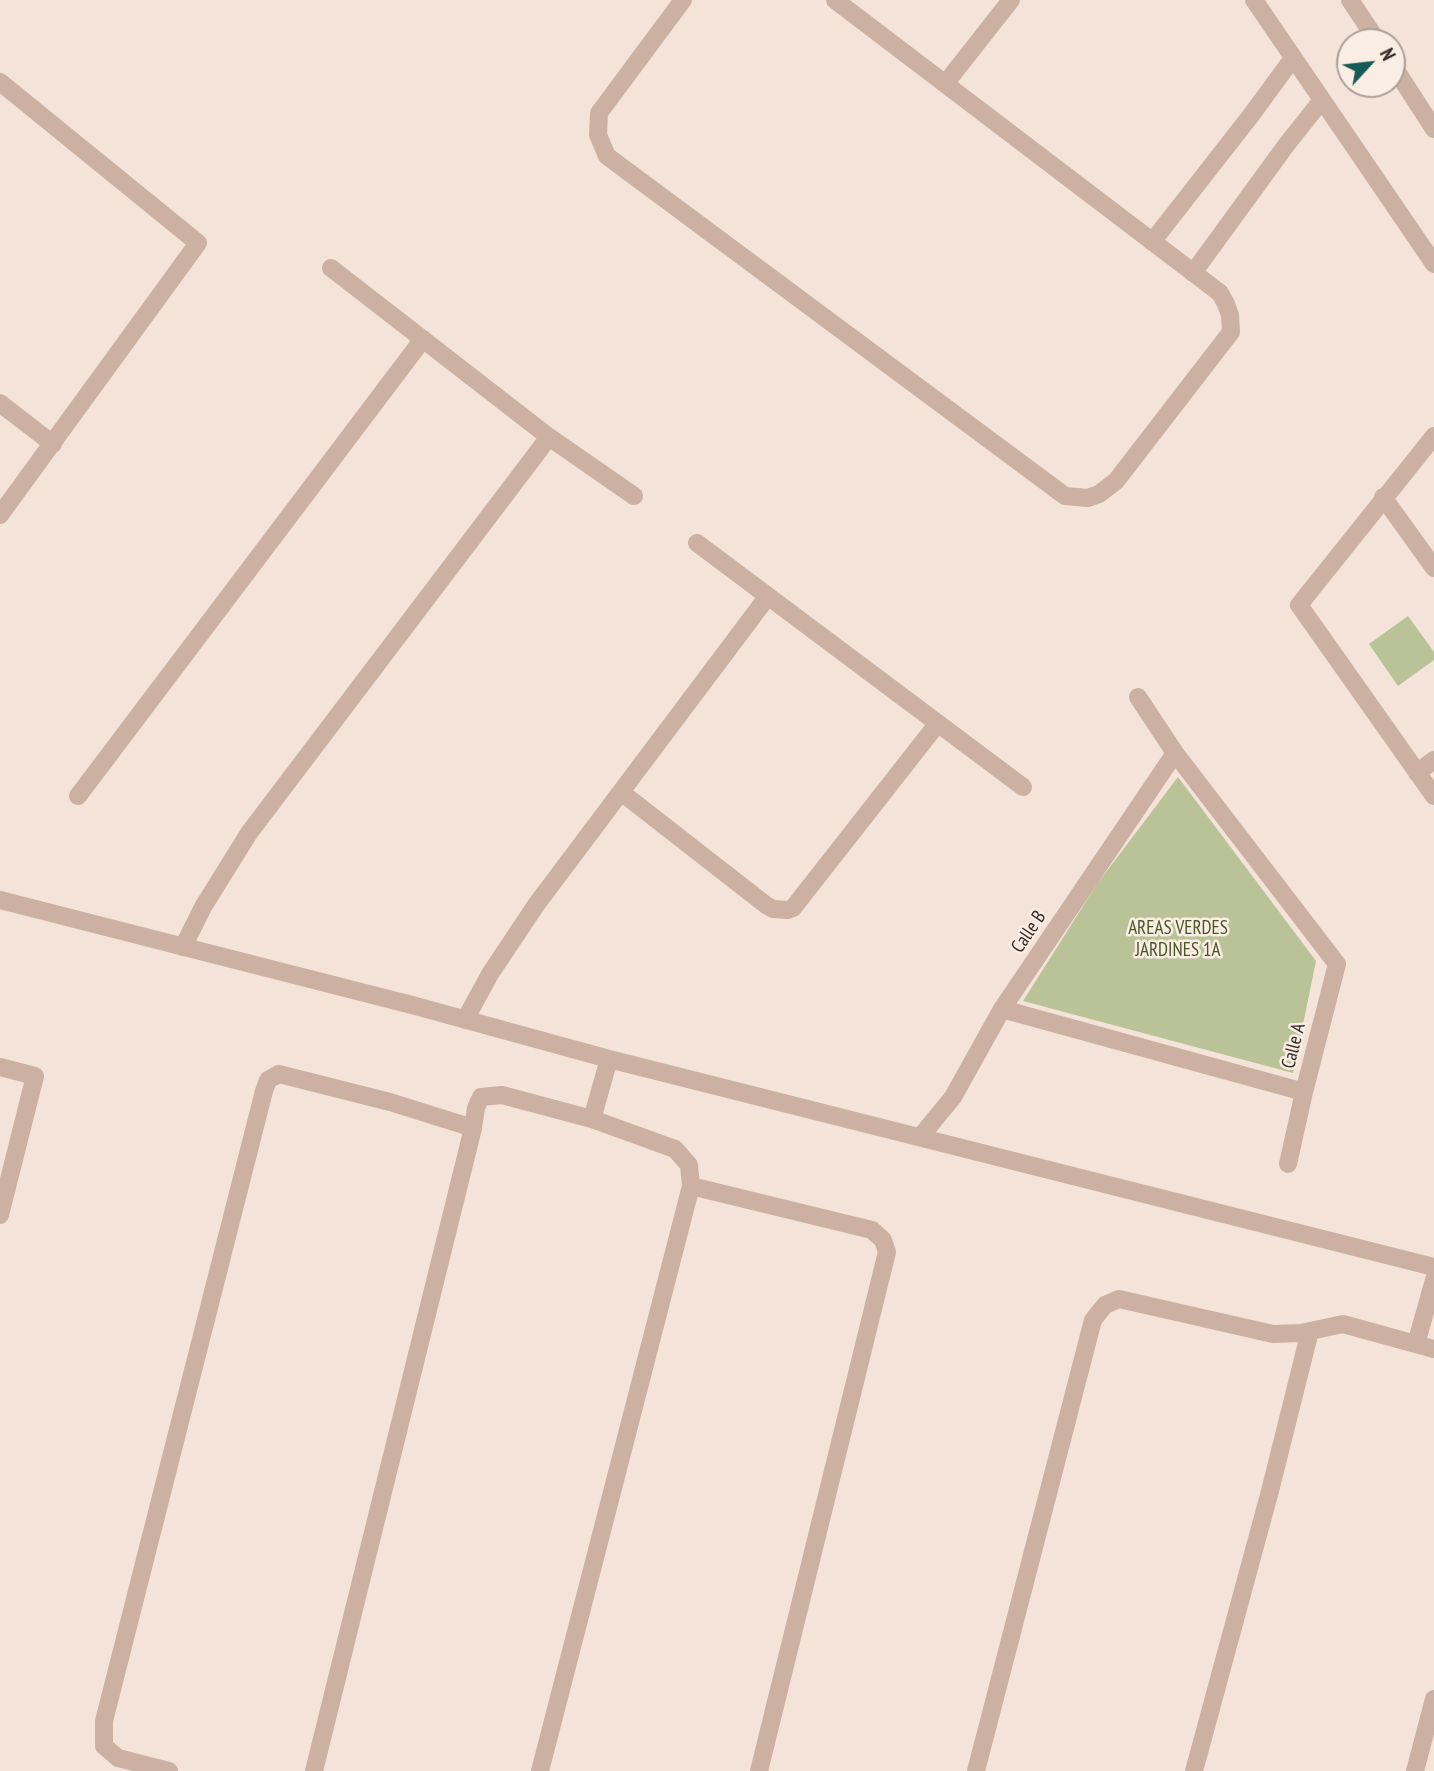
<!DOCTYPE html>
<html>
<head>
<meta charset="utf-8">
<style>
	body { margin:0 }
	#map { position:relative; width:1434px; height:1771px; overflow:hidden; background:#f3e3d8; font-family:"PT Sans Narrow",sans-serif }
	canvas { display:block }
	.north { position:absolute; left:1336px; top:28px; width:70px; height:70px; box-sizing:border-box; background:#faeee4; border:2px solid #ac9f98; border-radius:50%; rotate:63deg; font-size:19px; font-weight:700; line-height:28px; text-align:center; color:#362926 }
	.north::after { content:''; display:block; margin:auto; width:24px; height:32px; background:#185a57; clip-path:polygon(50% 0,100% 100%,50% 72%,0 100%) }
</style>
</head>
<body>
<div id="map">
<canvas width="1434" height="1771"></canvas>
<div class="north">N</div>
</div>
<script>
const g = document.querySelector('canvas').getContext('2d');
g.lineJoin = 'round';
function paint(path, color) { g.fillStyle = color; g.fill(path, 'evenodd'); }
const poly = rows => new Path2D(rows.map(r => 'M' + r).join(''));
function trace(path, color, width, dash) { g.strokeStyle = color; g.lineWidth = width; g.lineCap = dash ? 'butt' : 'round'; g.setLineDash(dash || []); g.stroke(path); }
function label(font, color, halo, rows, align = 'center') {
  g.font = font + ' "PT Sans Narrow",sans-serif'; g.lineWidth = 5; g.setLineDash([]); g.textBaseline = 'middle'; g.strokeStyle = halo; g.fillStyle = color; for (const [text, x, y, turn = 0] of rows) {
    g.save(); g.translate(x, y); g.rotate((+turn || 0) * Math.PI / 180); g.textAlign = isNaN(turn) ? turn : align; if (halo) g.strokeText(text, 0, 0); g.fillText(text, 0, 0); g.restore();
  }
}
paint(poly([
	[1408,616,1434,652,1434,660,1398,686,1369,644],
	[1178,777,1316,961,1293,1073,1023,1001,1097,884]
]), '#b9c397');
trace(poly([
	[683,0,599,113,598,135,607,156,1065,496,1088,498,1099,494,1116,481,1231,332,1230,315,1226,304,1220,293,835,0],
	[1254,0,1434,264],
	[1350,0,1378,42],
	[1392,64,1434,129],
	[0,82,198,243,0,515],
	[945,84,1011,0],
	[1152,242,1252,114,1293,58],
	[331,268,549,437,634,496],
	[1193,273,1287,144,1322,100],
	[0,403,53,444],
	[1434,436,1299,605,1434,796],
	[1383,497,1434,568],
	[697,543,1023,787],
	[1417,773,1434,760],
	[621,792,766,905,773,909,788,910,793,908,938,723],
	[78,796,423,339],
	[0,900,412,1005,609,1059,1434,1267],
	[183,947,203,907,249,833,549,437],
	[1002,1009,1304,1092,1337,964,1175,753,1138,697],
	[465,1020,490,974,536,905,768,596],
	[0,1067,35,1076,0,1215],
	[592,1119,609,1059],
	[473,1128,476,1108,481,1097,502,1095,592,1119,675,1149,689,1165,691,1186,540,1771],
	[921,1136,953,1097,1002,1009,1175,753],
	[1288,1164,1304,1092],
	[691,1186,872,1230,883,1240,887,1252,759,1771],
	[1416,1344,1434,1280],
	[169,1771,118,1758,104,1746,104,1721,264,1091,268,1080,279,1074,390,1102,473,1128,314,1771],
	[976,1771,1093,1320,1105,1305,1119,1299,1273,1334,1301,1333,1343,1324,1434,1349],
	[1194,1771,1270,1491,1310,1331],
	[1415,1771,1434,1699]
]), '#ccb1a3', 18);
label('19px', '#4a5627', '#faeee4', [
	["AREAS VERDES",1178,929],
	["JARDINES 1A",1178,951]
]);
label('19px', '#362926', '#faeee4', [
	["Calle B",1029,932,-56],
	["Calle A",1294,1046,-76]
]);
</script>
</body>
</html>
